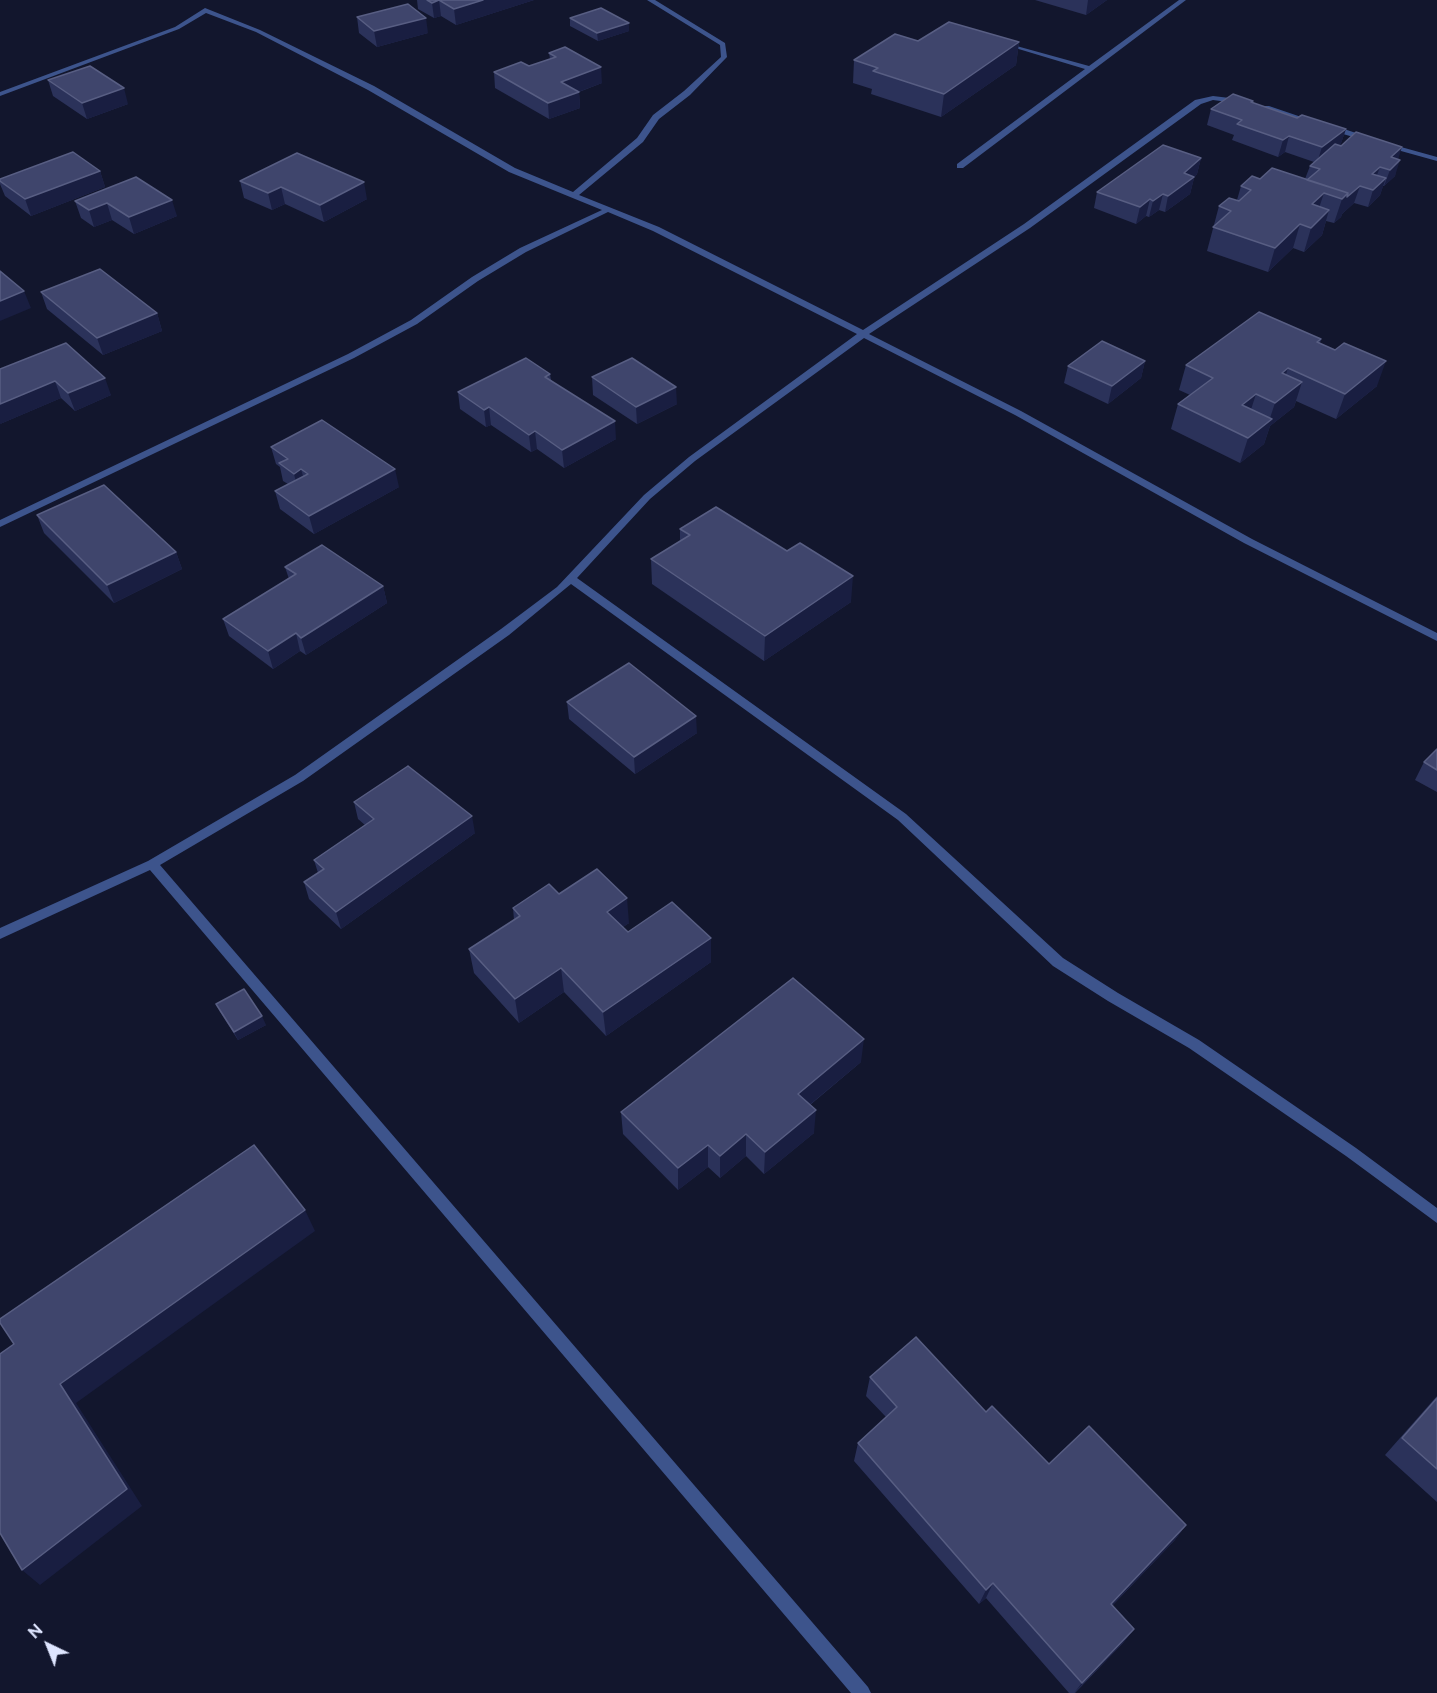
<!DOCTYPE html>
<html>
<head>
<meta charset="utf-8">
<style>
	body { margin:0 }
	#map { position:relative; width:1437px; height:1693px; overflow:hidden; background:#12162d; font-family:Raleway,sans-serif }
	canvas { display:block }
	.north { position:absolute; left:18px; top:1615px; width:60px; height:60px; -webkit-text-stroke:4px #12162d; paint-order:stroke; rotate:317deg; font-size:16px; font-weight:700; line-height:24px; text-align:center; color:#dee5ff }
	.north::after { content:''; display:block; margin:auto; width:21px; height:27px; background:#dee5ff; clip-path:polygon(50% 0,100% 100%,50% 72%,0 100%) }
</style>
</head>
<body>
<div id="map">
<canvas width="1437" height="1693"></canvas>
<div class="north">N</div>
</div>
<script>
const g = document.querySelector('canvas').getContext('2d');
g.lineJoin = 'round';
const poly = rows => new Path2D(rows.map(r => 'M' + r).join(''));
function paint(path, color) { g.fillStyle = color; g.fill(path, 'evenodd'); }
function trace(path, color, width, dash) { g.strokeStyle = color; g.lineWidth = width; g.lineCap = dash ? 'butt' : 'round'; g.setLineDash(dash || []); g.stroke(path); }
paint(poly([
	[1179,0,1186,0,963,168,957,168,957,164,1085,69,1002,44,1002,42,1089,66,1179,0]
]), '#3d548c');
paint(poly([
	[647,0,655,0,725,43,727,57,690,95,659,119,643,142,579,195,659,227,863,330,1024,224,1195,100,1213,96,1246,100,1246,104,1243,104,1213,100,1201,104,1030,228,869,334,1021,411,1252,539,1437,633,1437,641,1244,543,1015,415,864,338,695,461,650,499,577,578,906,814,1063,958,1118,993,1199,1040,1356,1148,1437,1208,1437,1223,1346,1156,1189,1048,1108,1001,1053,966,898,820,571,584,509,635,303,781,160,865,868,1687,871,1693,851,1693,150,870,0,939,0,928,148,861,295,775,501,629,557,587,644,495,689,457,857,334,653,231,608,212,526,252,478,281,417,324,354,358,0,527,0,520,348,354,411,320,472,277,520,248,602,210,509,172,368,90,256,32,206,13,179,29,0,96,0,92,175,27,205,8,260,30,374,86,515,168,573,192,637,138,653,115,684,91,721,57,720,45,647,0],
	[1263,106,1269,106,1316,122,1309,124,1263,110,1263,106],
	[1326,125,1332,125,1374,139,1367,141,1326,129,1326,125],
	[1383,142,1437,157,1437,161,1383,146,1383,142]
]), '#3d548c');
paint(poly([
	[417,0,534,0,456,25,441,16,434,18,418,9],
	[1035,0,1107,0,1086,15],
	[357,17,428,33,377,47,359,33],
	[570,18,629,23,629,31,598,41,570,26],
	[918,41,1019,42,1016,65,941,117,871,94,872,89,853,83,854,60],
	[549,53,602,83,579,92,580,108,549,119,495,88,494,72,529,66,550,59],
	[48,80,128,104,87,119,53,96],
	[1252,103,1297,118,1346,129,1340,146,1398,159,1395,176,1384,186,1383,186,1380,195,1368,207,1354,203,1342,214,1341,217,1334,223,1326,221,1322,235,1304,252,1293,248,1268,272,1207,251,1219,206,1237,200,1241,186,1260,179,1305,179,1310,166,1314,162,1285,152,1278,157,1232,140,1234,135,1207,125,1211,109],
	[1201,158,1197,174,1194,178,1190,194,1165,212,1159,210,1149,217,1146,216,1136,224,1094,208,1097,192],
	[100,171,105,187,31,216,5,196,0,184,0,179],
	[136,177,177,216,134,234,112,220,94,227,81,218,75,201],
	[240,181,367,199,324,222,285,204,272,210,244,198],
	[41,292,157,313,162,331,103,355,47,309],
	[1321,339,1320,343,1377,386,1336,419,1296,401,1294,407,1270,426,1264,444,1240,463,1171,429,1178,404,1190,395,1179,390,1186,365],
	[66,343,111,395,75,411,61,398,0,424],
	[1145,361,1141,378,1108,404,1064,383,1068,366],
	[550,374,551,380,616,439,564,468,537,449,531,452,491,425,486,427,460,409,458,392],
	[592,377,677,404,637,424,593,395],
	[271,447,399,487,314,534,280,509,275,491,288,484,283,481,280,467,276,464],
	[37,515,176,552,182,569,114,603,44,533],
	[680,529,851,602,764,661,652,584,651,559,680,541],
	[285,567,383,586,387,603,306,655,300,651,273,669,229,636,223,619,289,579],
	[567,702,697,733,635,774,569,719],
	[1437,749,1437,792,1415,780,1424,762],
	[354,802,475,833,341,929,309,899,304,882,318,873,314,860,365,825,358,819],
	[559,894,629,923,623,927,628,932,711,962,606,1036,564,992,519,1023,474,973,469,949,514,920,513,908],
	[216,1004,266,1025,238,1040,220,1012],
	[861,1062,810,1105,814,1133,764,1174,746,1156,720,1178,708,1167,678,1190,623,1134,621,1112],
	[870,1377,986,1412,1049,1464,1186,1525,1174,1541,1112,1606,1134,1629,1123,1643,1075,1693,1069,1693,986,1598,979,1604,854,1461,858,1443,886,1417,866,1396],
	[1437,1396,1437,1502,1385,1455]
]), '#2b325a');
paint(poly([
	[439,0,441,16,434,18,432,3],
	[483,0,534,0,456,25,454,9],
	[1088,0,1107,0,1086,15],
	[426,18,428,33,377,47,374,31],
	[629,23,629,31,598,41,597,33],
	[1019,42,1016,65,941,117,944,94],
	[601,67,602,83,562,98,561,82],
	[124,88,128,104,87,119,82,103],
	[579,92,580,108,549,119,548,103],
	[1346,129,1340,146,1317,163,1322,147],
	[1289,136,1285,152,1278,157,1283,140],
	[1402,147,1397,163,1391,157],
	[1201,158,1197,174,1194,178,1190,194,1165,212,1168,196,1184,173],
	[1400,160,1395,176,1384,186,1390,170],
	[1380,167,1374,183,1372,174],
	[100,171,105,187,31,216,25,199],
	[1386,178,1380,195,1368,207,1373,190],
	[364,182,367,199,324,222,320,205],
	[1360,186,1354,203,1342,214,1341,217,1334,223,1342,199,1348,193],
	[281,187,285,204,272,210,268,193],
	[1324,193,1316,217,1312,204],
	[1163,194,1159,210,1149,217,1153,201],
	[1150,199,1146,216,1136,224,1140,207],
	[172,200,177,216,134,234,129,217],
	[107,203,112,220,94,227,89,210],
	[1329,210,1322,235,1304,252,1311,228],
	[1300,224,1293,248,1268,272,1275,248],
	[24,291,31,308,0,321,0,301],
	[157,313,162,331,103,355,97,338],
	[1145,361,1141,378,1108,404,1112,386],
	[1386,361,1377,386,1336,419,1345,394],
	[1288,368,1280,393,1282,373],
	[105,378,111,395,75,411,68,393],
	[55,381,61,398,0,424,0,404],
	[1302,382,1294,407,1270,426,1264,444,1240,463,1248,438,1269,421,1275,403],
	[676,387,677,404,637,424,636,407],
	[1256,394,1248,419,1242,405],
	[489,407,491,425,486,427,484,410],
	[615,421,616,439,564,468,562,450],
	[535,431,537,449,531,452,529,435],
	[301,469,306,487,298,491,294,474],
	[395,469,399,487,314,534,309,516],
	[176,552,182,569,114,603,107,585],
	[853,576,851,602,764,661,765,636],
	[383,586,387,603,306,655,301,638],
	[296,633,300,651,273,669,268,651],
	[696,716,697,733,635,774,634,757],
	[472,816,475,833,341,929,336,912],
	[627,898,629,923,609,936,607,912],
	[711,938,711,962,606,1036,603,1012],
	[561,968,564,992,519,1023,515,999],
	[262,1016,266,1025,238,1040,234,1032],
	[864,1039,861,1062,796,1116,798,1094],
	[816,1110,814,1133,764,1174,765,1152],
	[746,1134,746,1156,720,1178,720,1156],
	[708,1145,708,1167,678,1190,678,1168],
	[305,1210,315,1231,76,1403,142,1506,40,1585,22,1570,60,1384],
	[1186,1525,1174,1541,1100,1618,1111,1604],
	[993,1583,986,1598,979,1604,986,1590],
	[1134,1629,1123,1643,1074,1693,1082,1683]
]), '#191e41');
const building = poly([
	[427,0,483,0,454,9,439,0,432,3,427,0],
	[408,4,426,18,374,31,357,17,408,4],
	[601,8,629,23,597,33,570,18,601,8],
	[949,22,1019,42,944,94,873,71,878,68,854,60,895,34,918,41,949,22],
	[565,47,601,67,561,82,579,92,548,103,494,72,521,62,529,66,556,57,549,53,565,47],
	[90,66,124,88,82,103,48,80,90,66],
	[1233,94,1253,101,1251,102,1297,118,1302,115,1346,129,1322,147,1289,136,1283,140,1237,124,1242,120,1211,109,1233,94],
	[1356,132,1402,147,1391,157,1400,160,1390,170,1380,167,1372,174,1386,178,1373,190,1360,186,1347,197,1348,193,1307,180,1320,169,1310,166,1335,144,1341,146,1356,132],
	[1163,145,1201,158,1184,173,1194,177,1168,196,1163,194,1153,201,1150,199,1140,207,1097,192,1163,145],
	[73,152,100,171,25,199,0,181,0,179,73,152],
	[297,153,364,182,320,205,281,187,268,193,240,181,297,153],
	[1272,168,1348,193,1342,199,1324,193,1312,204,1329,210,1311,228,1300,224,1275,248,1213,227,1231,211,1219,206,1229,198,1239,201,1251,190,1241,186,1252,176,1260,179,1272,168],
	[136,177,172,200,129,217,107,203,89,210,75,201,136,177],
	[100,269,157,313,97,338,41,292,100,269],
	[0,271,24,291,0,301,0,271],
	[1259,312,1321,339,1317,342,1335,350,1344,343,1386,361,1345,394,1288,368,1282,373,1302,382,1275,403,1256,394,1242,405,1272,419,1248,438,1178,404,1213,378,1186,365,1259,312],
	[1102,341,1145,361,1112,386,1068,366,1102,341],
	[66,343,105,378,68,393,55,381,0,404,0,369,66,343],
	[526,358,550,374,545,377,615,421,562,450,535,431,529,435,489,407,484,410,458,392,526,358],
	[632,358,676,387,636,407,592,377,632,358],
	[322,420,395,469,309,516,275,491,308,474,301,469,294,474,279,463,288,459,271,447,322,420],
	[104,485,176,552,107,585,37,515,104,485],
	[716,507,787,551,800,543,853,576,765,636,651,559,690,535,680,529,716,507],
	[322,545,383,586,301,638,296,633,268,651,223,619,296,574,285,567,322,545],
	[629,663,696,716,634,757,567,702,629,663],
	[1437,749,1437,770,1424,762,1437,749],
	[408,766,472,816,336,912,304,882,324,869,314,860,374,819,354,802,408,766],
	[597,869,627,898,607,912,628,932,672,902,711,938,603,1012,561,968,515,999,469,949,520,916,513,908,549,884,559,894,597,869],
	[793,978,864,1039,798,1094,816,1110,765,1152,746,1134,720,1156,708,1145,678,1168,621,1112,793,978],
	[244,989,262,1016,234,1032,216,1004,244,989],
	[254,1145,305,1210,60,1384,127,1489,22,1570,0,1533,0,1354,14,1344,0,1323,0,1319,254,1145],
	[916,1337,986,1412,992,1406,1049,1464,1089,1426,1186,1525,1111,1604,1134,1629,1082,1683,993,1583,986,1590,858,1443,897,1407,870,1377,916,1337],
	[1437,1398,1437,1469,1402,1438,1437,1398]
]);
paint(building, '#3f456c');
trace(building, '#585e83', 1.5);
</script>
</body>
</html>
